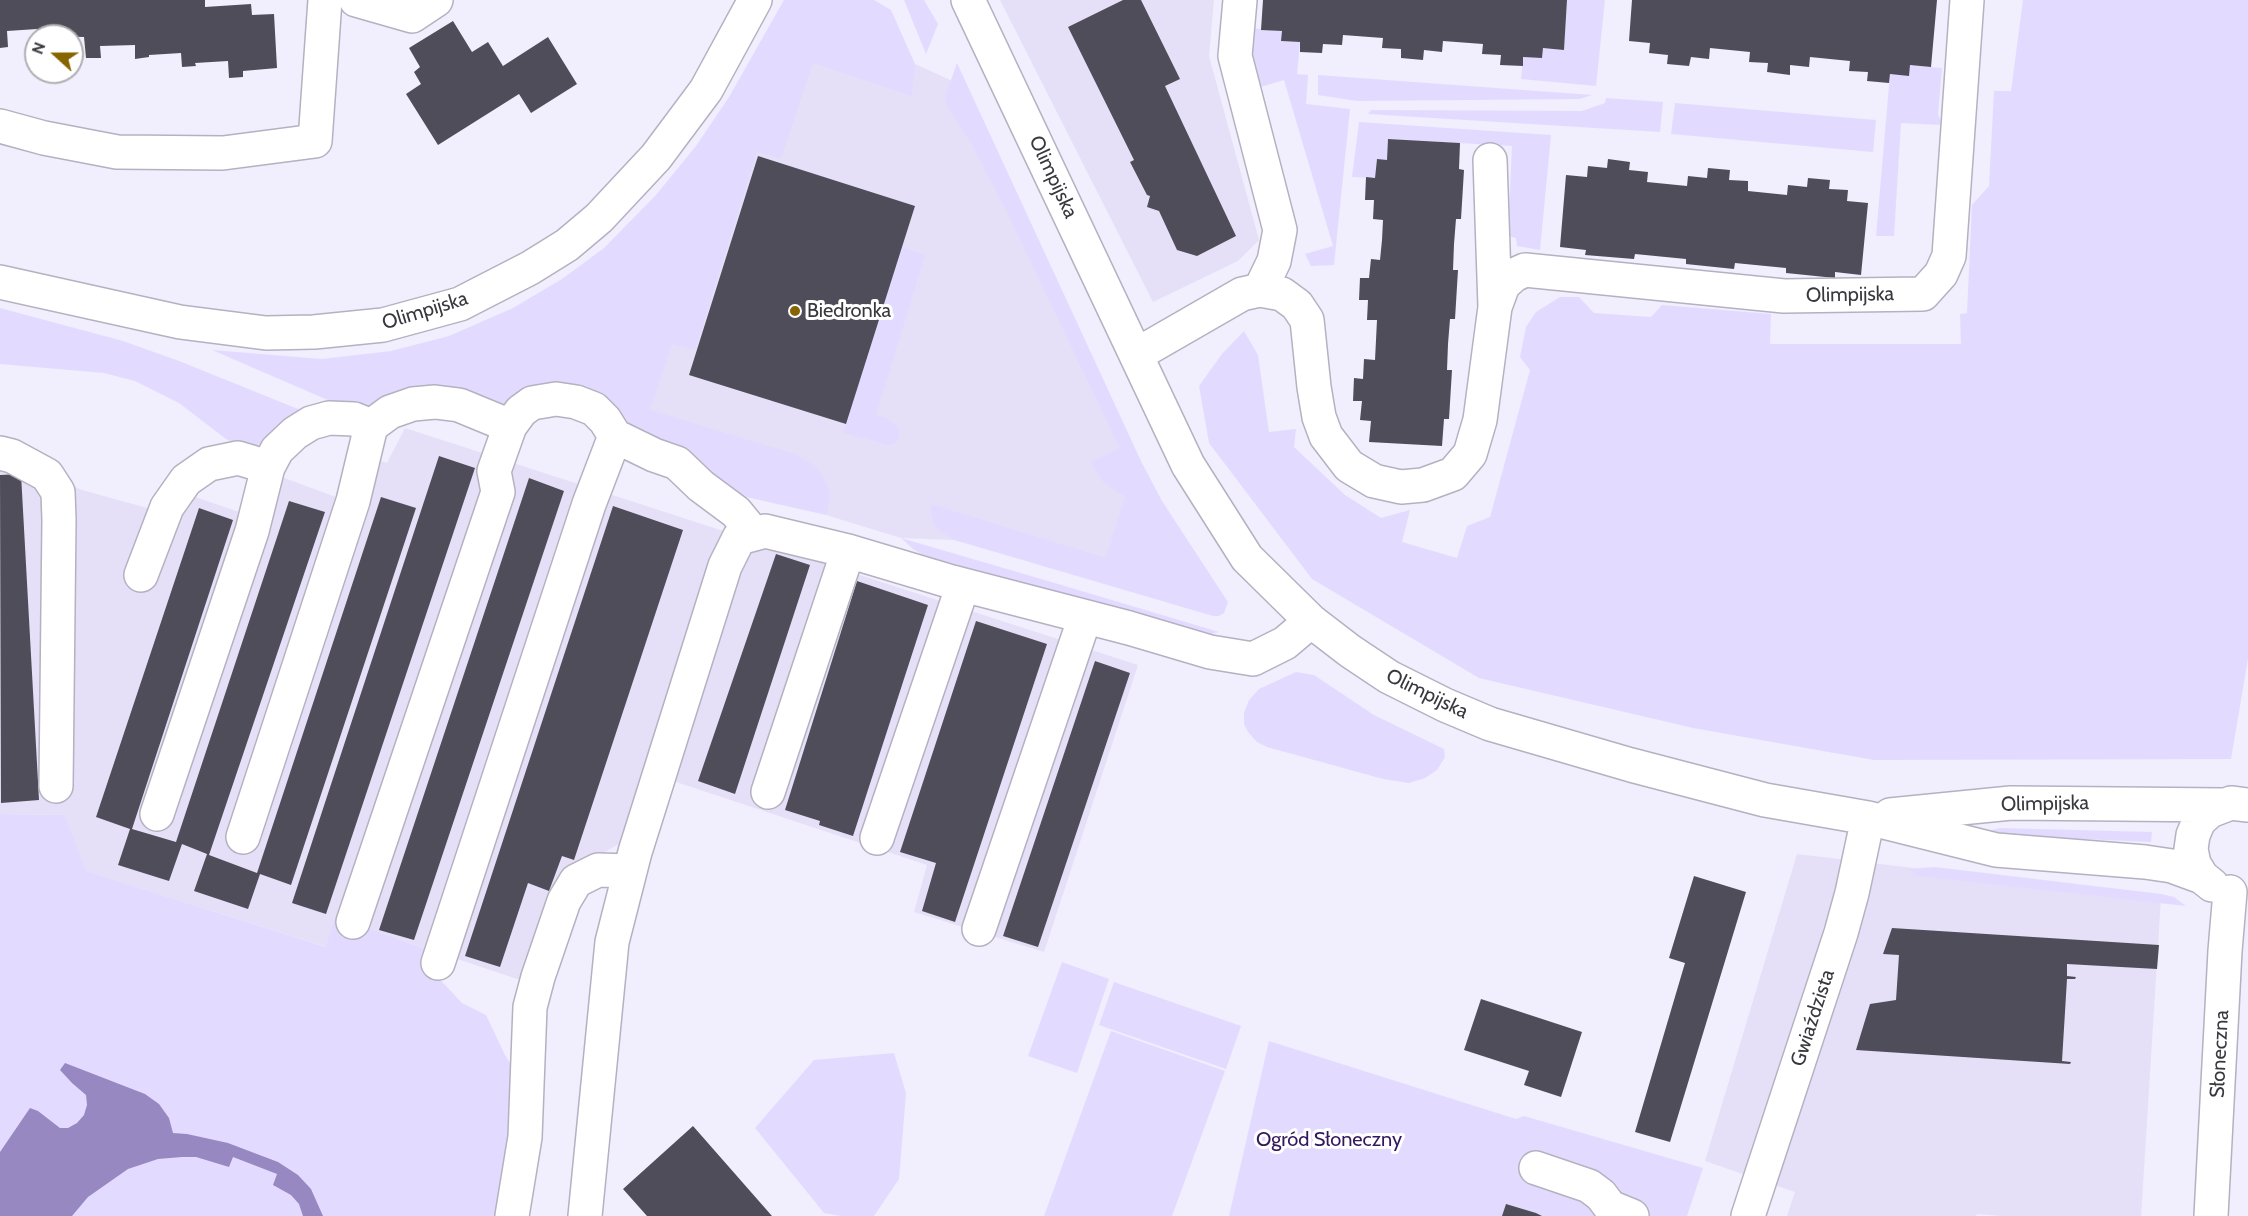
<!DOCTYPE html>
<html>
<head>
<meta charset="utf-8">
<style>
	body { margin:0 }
	#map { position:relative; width:2248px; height:1216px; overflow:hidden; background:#f1eefd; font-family:Cabin,sans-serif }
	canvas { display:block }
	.north { position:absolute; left:24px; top:24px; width:60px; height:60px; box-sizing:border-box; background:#fff; border:2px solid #b0afb2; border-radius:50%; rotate:291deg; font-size:16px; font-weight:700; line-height:24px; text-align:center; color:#39383e }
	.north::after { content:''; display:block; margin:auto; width:21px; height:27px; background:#866400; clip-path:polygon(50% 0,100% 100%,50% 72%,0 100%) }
</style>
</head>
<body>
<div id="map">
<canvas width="2248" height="1216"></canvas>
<div class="north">N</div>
</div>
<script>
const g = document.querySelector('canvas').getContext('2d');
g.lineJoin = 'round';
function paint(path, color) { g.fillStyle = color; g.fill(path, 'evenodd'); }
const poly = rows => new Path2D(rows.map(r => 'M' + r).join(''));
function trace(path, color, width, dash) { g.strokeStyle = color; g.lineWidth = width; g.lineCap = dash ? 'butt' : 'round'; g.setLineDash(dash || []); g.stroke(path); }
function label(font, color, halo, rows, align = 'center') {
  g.font = font + ' Cabin,sans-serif'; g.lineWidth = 6; g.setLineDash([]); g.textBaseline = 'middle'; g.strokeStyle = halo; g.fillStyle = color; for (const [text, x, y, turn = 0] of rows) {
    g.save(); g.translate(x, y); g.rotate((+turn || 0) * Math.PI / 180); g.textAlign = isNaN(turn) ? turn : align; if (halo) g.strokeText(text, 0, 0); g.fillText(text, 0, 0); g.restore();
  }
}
paint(poly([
	[1000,0,1214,0,1209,56,1259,240,1238,261,1153,302],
	[806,40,915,64,959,84,1151,503,1142,581,954,540,901,538,826,515,650,411,651,289],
	[405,428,1138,665,1044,952,914,912,927,865,652,774,628,839,565,874,523,981,335,918,327,947,85,871,65,815,0,814,0,463,19,467,82,490,158,511,166,487,245,514,260,469,341,499,356,453,387,463],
	[1797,854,2161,898,2141,1216,2002,1216,1977,1214,1976,1216,1787,1216,1795,1192,1705,1161]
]), '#e5e0f7');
paint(poly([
	[784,0,874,0,891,10,915,64,912,96,813,63,781,159,757,152,695,350,672,344,650,410,795,454,810,463,821,473,827,485,830,497,826,515,733,494,633,431,599,401,507,406,356,408,330,401,212,350,322,359,391,351,449,336,513,308,562,279,604,248,656,195,696,146,729,97],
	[904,0,924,0,938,24,926,54],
	[1567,0,1605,0,1596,86,1521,79,1523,57,1542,58,1543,48,1564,49],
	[2023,0,2248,0,2248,659,2231,759,1874,760,1693,728,1479,678,1312,579,1209,443,1199,386,1222,354,1244,331,1258,355,1269,432,1296,429,1294,447,1345,495,1381,518,1410,510,1402,542,1457,558,1467,526,1490,517,1530,370,1520,357,1526,327,1536,312,1560,297,1579,297,1594,313,1651,317,1662,305,1771,314,1770,344,1961,344,1960,314,1967,313,1972,205,1989,186,1994,91,2011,91],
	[1248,28,1282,31,1282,41,1300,42,1297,74,1308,75,1306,104,1350,109,1334,265,1311,266,1305,254,1333,246,1284,80,1254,89],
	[957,63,1141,461,1162,501,1228,602,1224,613,1219,616,1213,616,968,544,954,540,935,527,931,513,931,504,1106,558,1125,497,1103,482,1091,462,1120,448,1006,210,972,145,947,105,945,97],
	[1910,65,1942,68,1938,114,1942,125,1901,123,1894,236,1876,236,1890,74,1909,75],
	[1318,75,1592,95,1580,99,1357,101,1318,95],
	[1606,98,1663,102,1660,132,1368,114,1371,110,1582,111,1605,103],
	[1675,103,1876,120,1873,152,1671,134],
	[1359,122,1551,135,1540,250,1517,246,1516,238,1508,236,1512,146,1389,139,1387,160,1377,160,1375,178,1352,177],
	[902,247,925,255,876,415,886,418,898,427,899,438,895,443,889,445,843,433],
	[0,308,123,341,179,361,303,411,272,439,257,445,242,446,226,439,179,403,135,381,104,373,0,364],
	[901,538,1048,581,1219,632,1206,635,1170,628,923,555,913,549],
	[1296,672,1314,675,1374,715,1444,749,1445,757,1437,770,1425,778,1409,783,1383,779,1267,747,1257,742,1248,732,1244,724,1244,713,1249,700,1259,689],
	[0,814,65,815,86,871,326,947,335,917,438,953,433,972,462,1003,486,1015,505,1055,523,1083,509,1216,0,1216],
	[2000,828,2152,832,2151,842,1990,835,1992,830],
	[1935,867,2161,894,2174,897,2186,906,1917,876,1909,869],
	[1062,962,1109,979,1077,1073,1028,1056],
	[1114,982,1241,1026,1226,1069,1099,1025],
	[1111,1031,1225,1071,1172,1216,1044,1216],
	[1269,1041,1516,1119,1524,1116,1703,1168,1687,1216,1229,1216],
	[894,1053,906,1093,899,1179,874,1216,841,1216,824,1213,755,1128,814,1060]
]), '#e3dbff');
paint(poly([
	[65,1063,145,1094,159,1104,169,1118,173,1133,187,1134,228,1143,278,1162,298,1175,311,1189,323,1216,303,1216,299,1204,291,1195,273,1185,277,1174,233,1157,229,1167,196,1157,182,1157,158,1159,128,1169,88,1197,72,1216,0,1216,0,1152,30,1108,38,1111,60,1128,68,1128,77,1123,84,1115,87,1105,86,1095,72,1083,60,1070]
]), '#9788c2');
paint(poly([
	[0,0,205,0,205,7,251,4,252,15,274,14,277,68,243,71,243,77,229,78,228,61,195,63,196,66,182,67,181,53,149,55,149,57,135,59,135,45,100,46,101,58,86,58,84,37,38,36,37,29,7,31,8,47,0,48],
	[1123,0,1141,0,1180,79,1165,86,1236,236,1197,256,1177,250,1159,211,1147,207,1150,196,1147,195,1130,162,1134,160,1068,27],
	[1263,0,1567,0,1564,50,1543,48,1542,58,1523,57,1523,66,1500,65,1501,55,1482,54,1483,44,1443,41,1442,52,1424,50,1423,60,1401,58,1401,49,1382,48,1383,38,1343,35,1342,45,1323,44,1322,53,1300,52,1300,42,1281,41,1282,31,1261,30],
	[1632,0,1937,0,1931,67,1910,65,1909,76,1890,74,1889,83,1867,81,1868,72,1849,71,1850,61,1810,57,1809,67,1790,65,1790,75,1767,72,1768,63,1749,62,1750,52,1710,48,1709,59,1691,57,1689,66,1667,64,1668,55,1649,53,1650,43,1629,41],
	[453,21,472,52,488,42,503,66,548,37,577,84,531,113,519,94,438,145,406,94,421,84,414,72,420,67,409,48],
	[1388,139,1460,143,1459,169,1464,170,1461,219,1456,219,1454,244,1453,270,1458,270,1455,319,1450,319,1448,344,1447,370,1452,370,1449,419,1444,419,1442,446,1369,442,1371,421,1360,420,1362,401,1353,401,1354,378,1363,379,1364,359,1375,360,1377,320,1367,320,1368,300,1359,300,1360,278,1369,278,1371,259,1380,260,1382,240,1383,220,1373,219,1374,200,1365,200,1366,177,1375,178,1377,159,1387,160],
	[758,156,915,206,846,424,689,375],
	[1608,159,1630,162,1629,170,1648,172,1647,182,1687,186,1688,176,1707,178,1708,168,1730,170,1729,180,1748,181,1748,191,1787,195,1788,185,1807,187,1808,178,1830,180,1829,189,1848,190,1847,201,1868,203,1861,275,1835,272,1835,278,1786,273,1786,268,1735,263,1734,269,1686,264,1686,259,1635,254,1634,259,1585,255,1586,250,1560,247,1566,175,1587,177,1588,166,1607,168],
	[439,456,475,468,326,914,292,903],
	[21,474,39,800,1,803,0,475],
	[529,478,564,491,414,940,379,930],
	[381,497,416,508,291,885,260,874,248,909,194,891,207,854,182,844,169,881,118,865,130,829,96,817,199,508,233,520,132,829,176,842,289,501,325,512,209,855,257,873],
	[613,506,683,530,574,860,562,856,549,891,528,883,500,967,465,956],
	[776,554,810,565,735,794,698,781],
	[857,581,928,605,853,836,819,825,820,821,785,810],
	[976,621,1047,644,955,922,922,911,936,863,900,852],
	[1095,661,1130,673,1038,947,1003,936],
	[1694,876,1746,892,1670,1142,1635,1132,1685,963,1669,958],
	[1892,928,2159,945,2157,969,2067,964,2067,976,2076,977,2075,979,2067,979,2062,1061,2071,1062,2070,1064,1856,1050,1870,1004,1896,1000,1899,955,1883,954],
	[1481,999,1582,1032,1561,1097,1524,1085,1529,1071,1464,1050],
	[693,1126,772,1216,647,1216,623,1189],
	[1506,1204,1536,1213,1542,1216,1502,1216]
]), '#504d5a');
const minor = poly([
	[356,0,412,16,436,0],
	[968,0,1188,465,1247,558,1311,621,1350,651,1389,677,1445,705,1490,724,1631,765,1765,800,1868,818,1996,850,2145,862,2172,866,2202,877],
	[1240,0,1235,56,1280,230,1274,261,1260,290],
	[0,126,44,138,117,152,223,153,315,141,325,0],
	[1490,160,1495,307],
	[0,282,180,322,266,333,314,332,383,325,460,304,530,268,567,245,599,218,656,157,706,90,755,0],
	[1136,355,1242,294,1260,290,1282,294,1297,305,1307,320,1314,387,1319,417,1326,436,1349,466,1374,481,1401,487,1423,485,1453,474,1470,454,1480,420,1495,307,1503,285,1514,275,1525,270,1784,296,1923,294,1941,274,1949,256,1967,0],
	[0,453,12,456,47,475,58,492,59,520,56,786],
	[141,575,167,507,186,480,209,464,238,458,268,467],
	[768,792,848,551],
	[157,814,252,531,268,467,277,450,295,433,311,423,329,418,354,419,371,426],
	[1890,815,2011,803,2223,805],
	[243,837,353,501,371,426,390,412,413,404,435,402,459,405,510,426],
	[877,838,963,585],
	[2212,885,2202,877,2194,864,2191,849,2193,835,2199,821,2210,811,2231,803,2248,805],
	[353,922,498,492,494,471,510,426,521,411,532,403,556,399,576,402,594,409,605,420,615,436],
	[979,929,1085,617],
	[438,963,589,504,615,436,654,455,677,463,701,486,736,512,754,534],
	[1536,1168,1589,1186,1601,1195,1610,1207,1632,1216],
	[512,1216,525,1137,530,1007,538,977,564,901,576,881,598,870,629,871],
	[585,1216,612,942,635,852,725,566,739,538,765,531,848,551,952,582,1129,628,1210,652,1253,659,1285,643,1311,621],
	[1748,1216,1841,933,1852,893,1868,818],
	[2211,1216,2225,951,2230,892]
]);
trace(minor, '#b5b1c0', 36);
trace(minor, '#fff', 33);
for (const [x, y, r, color] of [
	[795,311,6,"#866400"]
]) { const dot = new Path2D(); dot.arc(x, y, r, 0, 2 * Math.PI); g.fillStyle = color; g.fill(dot); trace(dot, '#fff', 2); }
label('20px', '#39383e', '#fff', [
	["Olimpijska",1053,177,65],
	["Olimpijska",1850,295,-1],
	["Olimpijska",425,311,-17],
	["Olimpijska",1427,694,26],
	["Olimpijska",2045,804,-1],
	["Gwiaździsta",1813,1018,-72],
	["Słoneczna",2220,1054,-87]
]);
label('20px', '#39383e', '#fff', [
	["Biedronka",807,311]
], 'left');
label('20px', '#33185e', '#fff', [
	["Ogród Słoneczny",1329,1140]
]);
</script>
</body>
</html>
